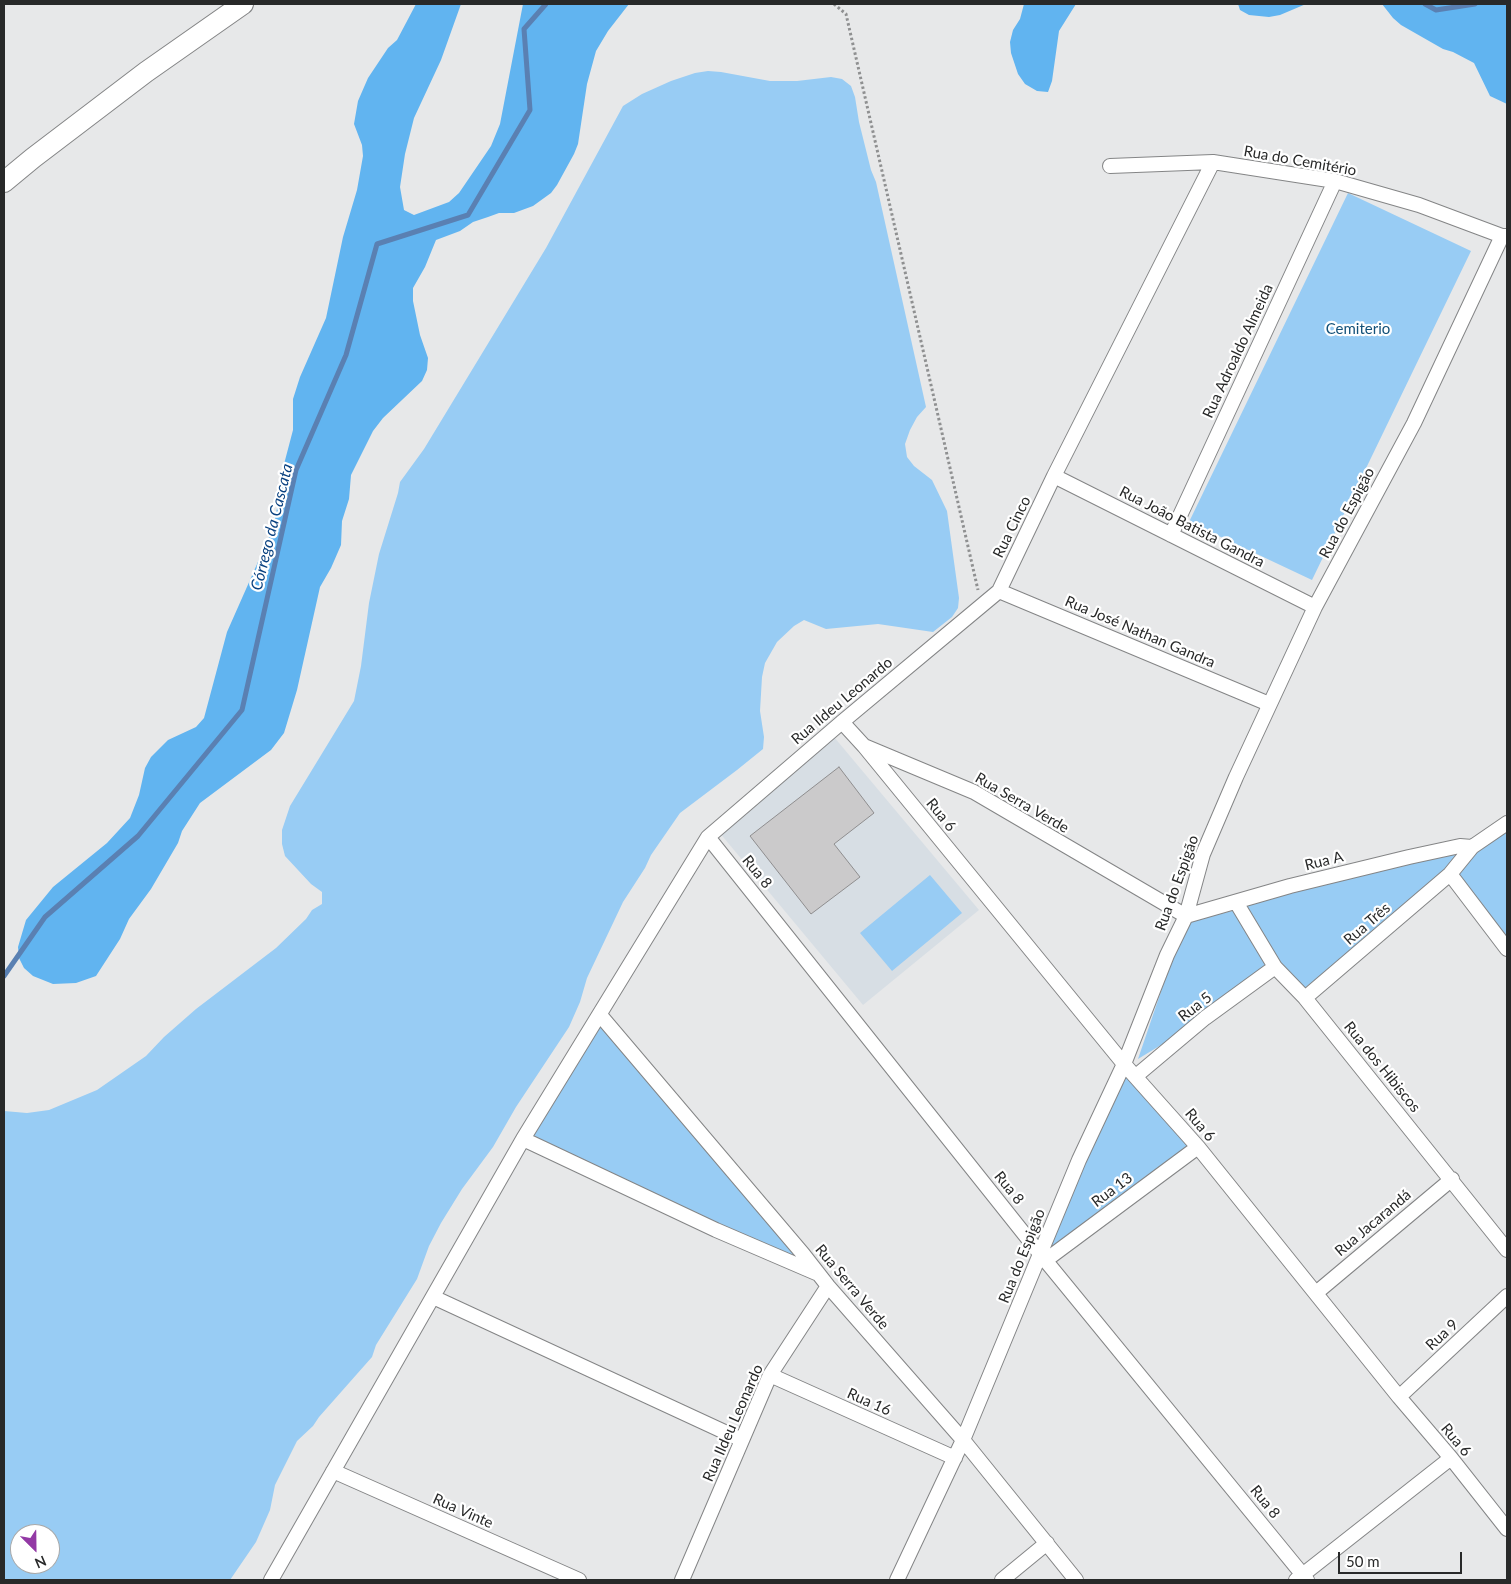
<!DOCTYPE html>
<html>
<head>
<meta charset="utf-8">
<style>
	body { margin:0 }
	#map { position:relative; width:1511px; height:1584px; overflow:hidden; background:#e7e8e9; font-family:Lato,sans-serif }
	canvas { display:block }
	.frame { position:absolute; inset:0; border:5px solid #282929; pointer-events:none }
	.north { position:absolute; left:10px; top:1524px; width:50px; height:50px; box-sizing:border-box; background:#fff; border:1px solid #a9a9a9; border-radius:50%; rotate:157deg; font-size:14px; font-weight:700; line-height:20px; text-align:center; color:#282929 }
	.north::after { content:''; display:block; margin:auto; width:18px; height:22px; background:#9339a5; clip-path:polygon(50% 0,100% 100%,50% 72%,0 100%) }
	.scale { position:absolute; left:1338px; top:1552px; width:124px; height:22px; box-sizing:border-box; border:2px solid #282929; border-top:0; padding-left:6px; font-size:15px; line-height:18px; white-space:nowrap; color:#282929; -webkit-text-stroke:4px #fff; paint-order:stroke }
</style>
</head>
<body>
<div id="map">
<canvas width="1511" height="1584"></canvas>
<div class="frame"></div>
<div class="north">N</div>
<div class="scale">50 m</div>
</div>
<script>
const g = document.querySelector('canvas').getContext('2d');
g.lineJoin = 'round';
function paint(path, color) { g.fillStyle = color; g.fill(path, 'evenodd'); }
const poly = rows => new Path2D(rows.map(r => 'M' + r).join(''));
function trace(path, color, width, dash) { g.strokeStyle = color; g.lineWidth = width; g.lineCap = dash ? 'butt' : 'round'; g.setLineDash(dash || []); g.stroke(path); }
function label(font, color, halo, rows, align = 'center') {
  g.font = font + ' Lato,sans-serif'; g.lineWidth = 4.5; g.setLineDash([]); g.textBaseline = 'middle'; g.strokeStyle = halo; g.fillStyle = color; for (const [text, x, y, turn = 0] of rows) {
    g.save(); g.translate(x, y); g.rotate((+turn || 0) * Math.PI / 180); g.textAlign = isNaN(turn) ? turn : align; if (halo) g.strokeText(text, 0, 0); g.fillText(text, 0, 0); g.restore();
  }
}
paint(poly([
	[834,737,979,910,863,1005,719,832]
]), '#d7dee4');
paint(poly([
	[708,71,721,72,770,81,797,81,831,77,842,79,851,86,855,97,859,122,871,170,876,182,926,407,917,417,910,430,905,444,907,457,914,466,932,480,947,511,959,598,958,608,952,617,933,632,878,624,826,629,804,620,794,626,777,642,765,663,762,677,760,711,764,737,763,749,737,770,680,813,651,855,645,868,623,902,587,978,580,1002,569,1027,516,1107,493,1147,462,1189,441,1223,429,1246,417,1279,376,1345,372,1357,319,1417,313,1426,297,1441,275,1485,270,1510,256,1542,230,1580,4,1580,4,1111,27,1113,49,1110,97,1090,146,1056,164,1037,196,1009,276,948,306,919,312,910,322,904,322,892,311,884,285,856,282,844,282,830,290,806,354,701,361,666,369,603,379,554,398,493,400,482,424,449,546,248,623,106,642,94,671,81,695,73],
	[20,1534,50,1534,50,1564,20,1564],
	[1348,193,1471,251,1312,580,1189,522],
	[1507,826,1507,944,1456,876,1470,852],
	[1469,848,1449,871,1301,991,1283,971,1241,903],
	[930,875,962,913,892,971,860,933],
	[1240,909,1271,966,1207,1017,1138,1059,1170,965,1187,922],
	[603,1020,801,1259,718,1230,528,1137],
	[1126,1068,1195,1146,1044,1255]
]), '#98ccf4');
paint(poly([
	[416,4,461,4,441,60,414,118,405,154,400,187,404,210,414,215,449,202,459,193,491,146,500,124,523,4,629,4,608,31,596,51,587,84,578,144,574,154,557,185,551,193,533,206,514,213,499,213,488,217,473,222,460,231,436,240,425,267,413,288,413,301,420,335,428,358,427,370,422,381,383,418,373,431,351,475,349,499,342,521,341,545,331,568,320,587,297,690,284,733,271,750,200,803,182,831,178,843,151,889,129,919,120,939,96,976,76,983,53,984,33,976,24,968,19,958,18,947,26,920,53,887,107,843,130,818,139,795,145,768,151,757,168,740,196,727,204,718,227,632,273,528,280,494,283,468,293,430,293,399,300,377,326,318,343,237,357,190,363,156,362,145,354,124,358,101,368,78,388,48,397,40],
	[1024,4,1076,4,1059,31,1052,81,1048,92,1037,91,1025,84,1018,74,1011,53,1010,42,1013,30,1020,19],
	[1238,4,1306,4,1280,15,1269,17,1249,15,1240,10],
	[1382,4,1507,4,1507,104,1490,96,1474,63,1453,52,1443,49,1401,25,1393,18]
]), '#61b4f0');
trace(poly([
	[1425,4,1436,10,1475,4],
	[4,976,45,917,138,836,242,710,296,470,346,355,377,244,468,215,530,110,524,29,546,4]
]), '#5a80b2', 5);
const building = poly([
	[839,767,874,813,834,844,860,877,811,914,750,836,839,767]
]);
paint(building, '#cbcacb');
trace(building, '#8f8e8f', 1);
const street = poly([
	[1110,166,1213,162,1335,181,1419,205,1502,236,1507,236],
	[1054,476,1315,607],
	[1171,535,1335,181],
	[999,591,1269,704],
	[842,722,864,746,974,792,1186,916,1290,886,1409,857,1460,846,1472,847],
	[864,746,1124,1064,1198,1147,1399,1397,1451,1458,1507,1529],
	[708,837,1041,1255,1307,1580],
	[1450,874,1507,949],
	[1236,902,1275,967,1305,998,1507,1250],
	[1305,998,1450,874,1472,847,1507,823],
	[600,1015,803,1254,828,1286,963,1440,1076,1580],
	[1136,1076,1205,1018,1275,967],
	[523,1139,716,1230,816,1273],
	[1046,1260,1198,1147],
	[1316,1293,1452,1179],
	[433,1297,742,1440],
	[770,1375,955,1458],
	[1399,1397,1507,1296],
	[333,1471,579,1580],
	[271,1580,523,1139,708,837,842,722,999,591,1054,476,1213,162],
	[682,1580,770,1375,828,1286],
	[897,1580,963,1440,1079,1160,1124,1064,1167,955,1186,916,1203,854,1236,777,1315,607,1414,423,1502,236],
	[1002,1580,1047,1543],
	[1296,1580,1451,1458]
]);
const secondary = poly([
	[4,182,33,158,146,72,243,4]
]);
trace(street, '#848586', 16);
trace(secondary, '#848586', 22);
trace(poly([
	[834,4,846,14,978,590]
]), '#8f9091', 3, [2.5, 2.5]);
trace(street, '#fff', 14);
trace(secondary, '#fff', 20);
label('15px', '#282929', '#fff', [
	["Rua do Cemitério",1300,161,10],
	["Rua Adroaldo Almeida",1238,351,-65],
	["Rua do Espigão",1347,513,-62],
	["Rua Cinco",1012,527,-64],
	["Rua João Batista Gandra",1192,527,27],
	["Rua José Nathan Gandra",1140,632,23],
	["Rua Ildeu Leonardo",842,701,-40],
	["Rua Serra Verde",1022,803,30],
	["Rua 6",941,815,51],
	["Rua A",1324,861,-14],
	["Rua 8",757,872,51],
	["Rua do Espigão",1177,883,-70],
	["Rua Três",1367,924,-41],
	["Rua 5",1195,1007,-38],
	["Rua dos Hibiscos",1382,1067,51],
	["Rua 6",1200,1125,50],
	["Rua 8",1009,1188,51],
	["Rua 13",1112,1190,-37],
	["Rua Jacarandá",1373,1223,-40],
	["Rua do Espigão",1022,1256,-68],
	["Rua Serra Verde",852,1287,50],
	["Rua 9",1442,1335,-43],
	["Rua 16",869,1402,24],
	["Rua Ildeu Leonardo",733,1423,-66],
	["Rua 6",1456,1440,50],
	["Rua 8",1265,1502,51],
	["Rua Vinte",463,1511,24]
]);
label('15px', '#135179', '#fff', [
	["Cemiterio",1358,329]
]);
label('italic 16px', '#0a4281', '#fff', [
	["Córrego da Cascata",272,527,-76]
]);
</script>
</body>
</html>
